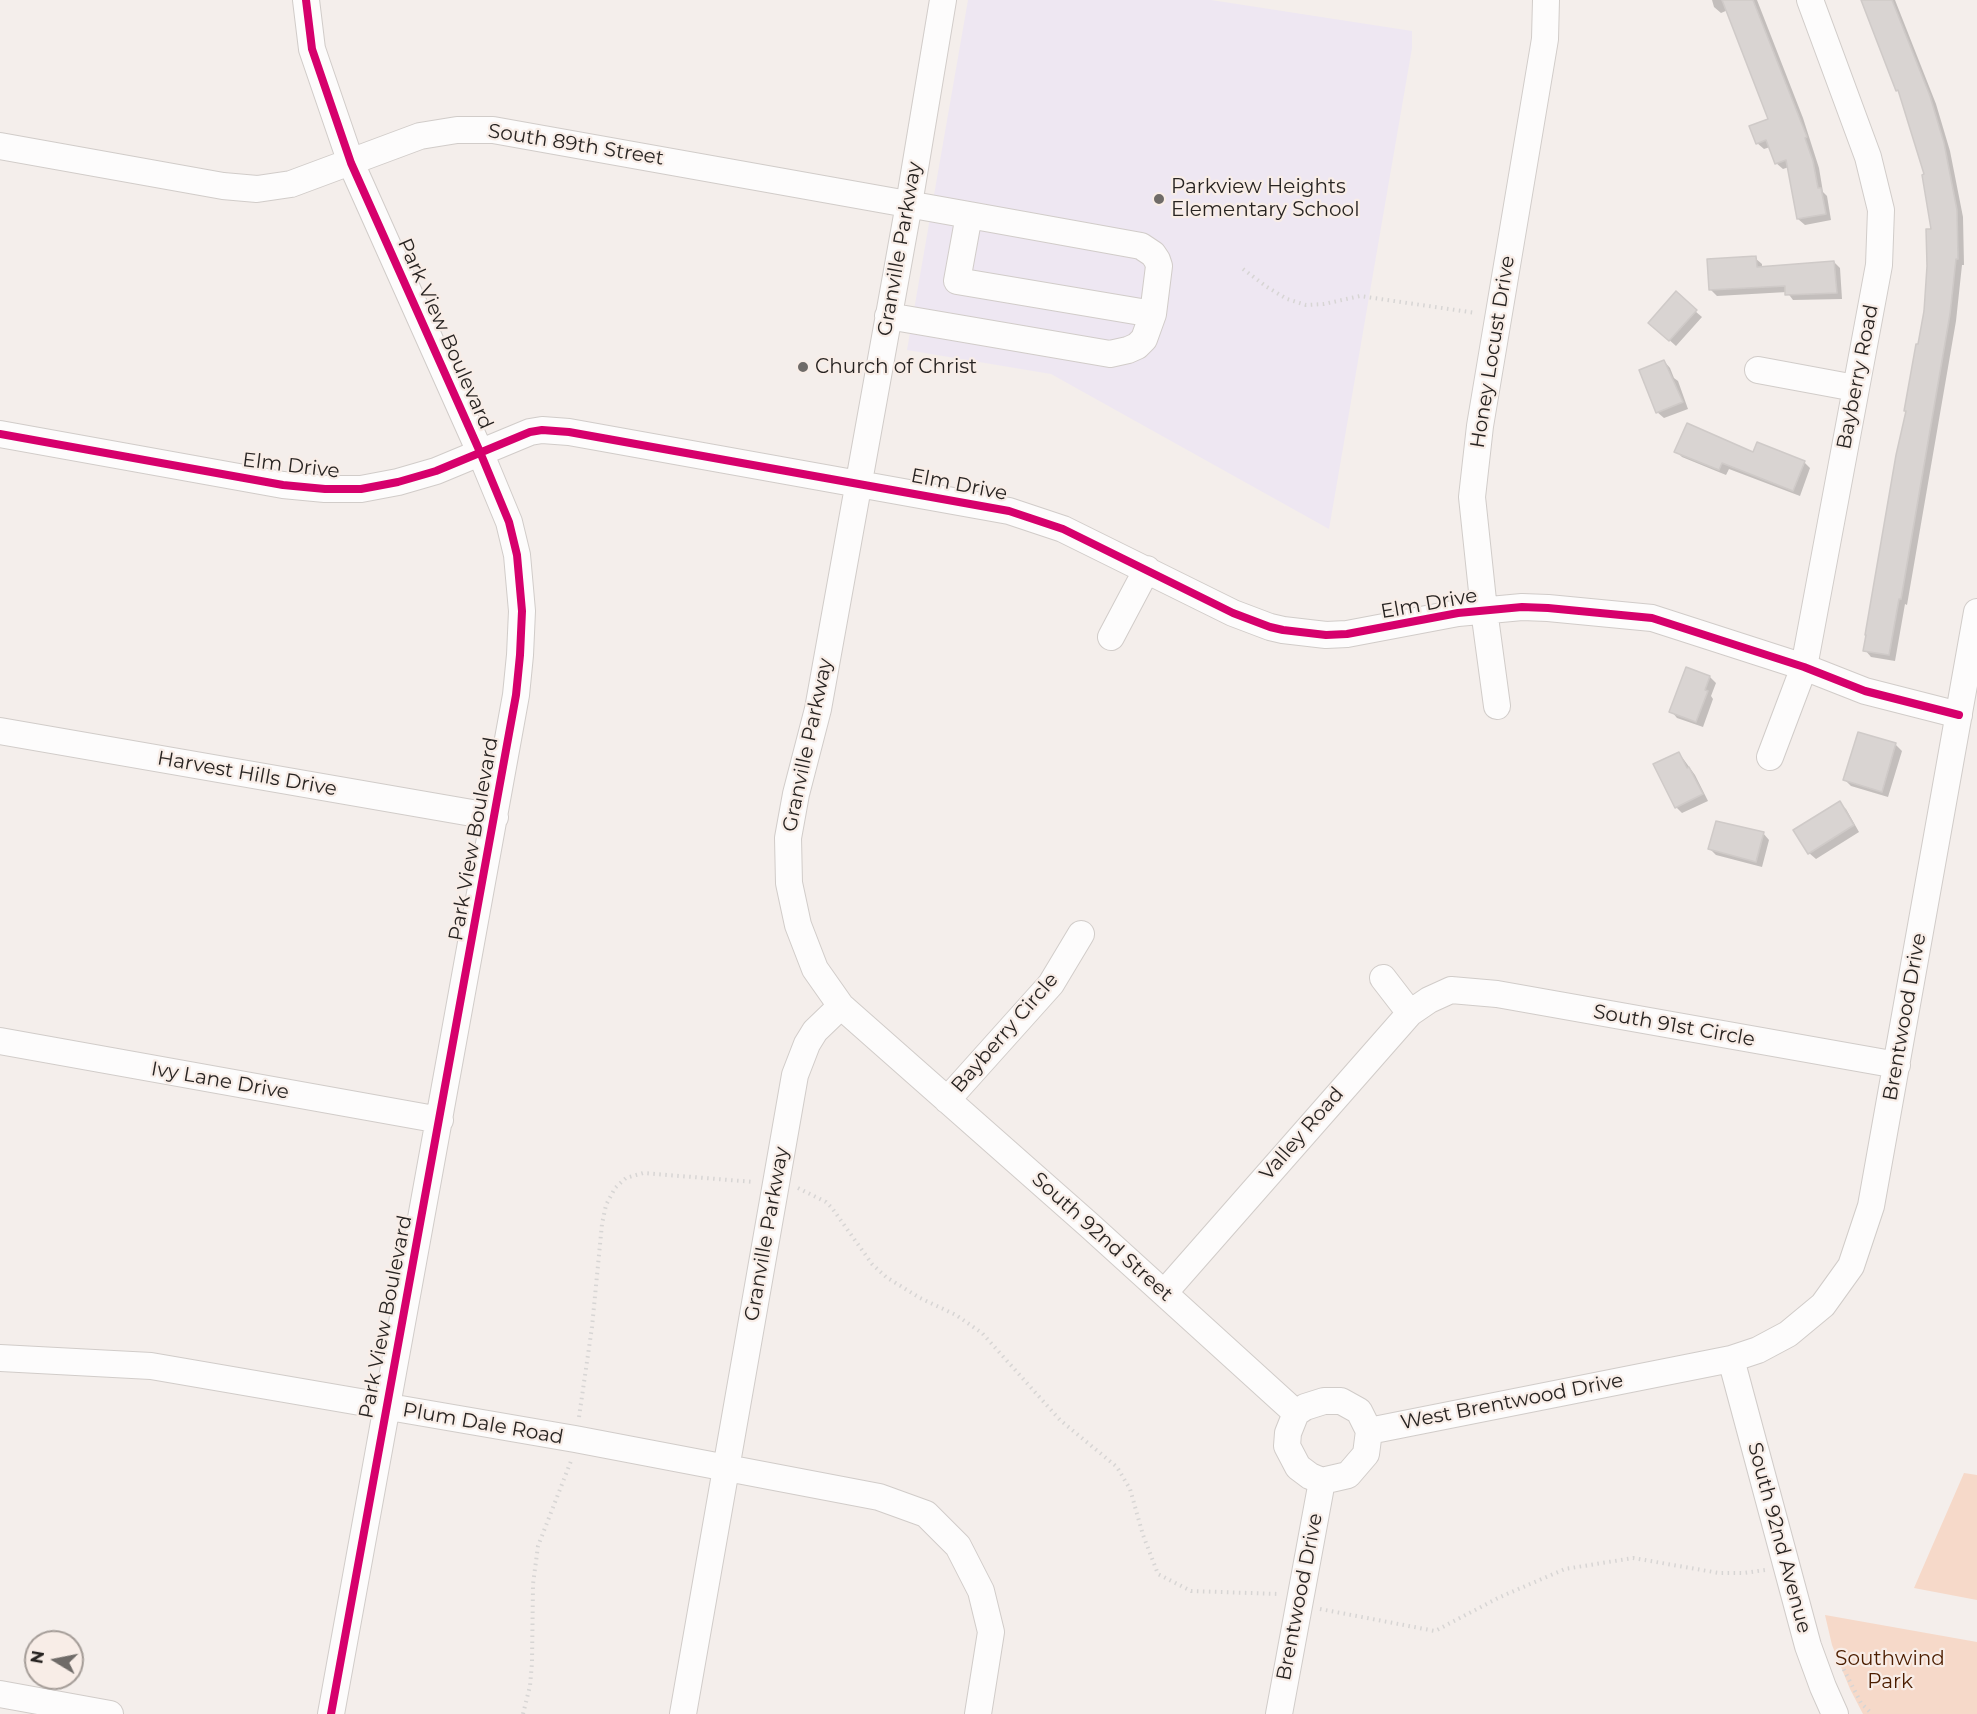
<!DOCTYPE html>
<html>
<head>
<meta charset="utf-8">
<style>
	body { margin:0 }
	#map { position:relative; width:1977px; height:1714px; overflow:hidden; background:#f4eeeb; font-family:Montserrat,sans-serif }
	canvas { display:block }
	.north { position:absolute; left:24px; top:1630px; width:60px; height:60px; box-sizing:border-box; background:#f8ede7; border:2px solid #a59d98; border-radius:50%; rotate:280deg; font-size:16px; font-weight:700; line-height:24px; text-align:center; color:#282422 }
	.north::after { content:''; display:block; margin:auto; width:21px; height:27px; background:#6f6b68; clip-path:polygon(50% 0,100% 100%,50% 72%,0 100%) }
</style>
</head>
<body>
<div id="map">
<canvas width="1977" height="1714"></canvas>
<div class="north">N</div>
</div>
<script>
const g = document.querySelector('canvas').getContext('2d');
g.lineJoin = 'round';
function paint(path, color) { g.fillStyle = color; g.fill(path, 'evenodd'); }
const poly = rows => new Path2D(rows.map(r => 'M' + r).join(''));
function trace(path, color, width, dash) { g.strokeStyle = color; g.lineWidth = width; g.lineCap = dash ? 'butt' : 'round'; g.setLineDash(dash || []); g.stroke(path); }
function label(font, color, halo, rows, align = 'center') {
  g.font = font + ' Montserrat,sans-serif'; g.lineWidth = 4.5; g.setLineDash([]); g.textBaseline = 'middle'; g.strokeStyle = halo; g.fillStyle = color; for (const [text, x, y, turn = 0] of rows) {
    g.save(); g.translate(x, y); g.rotate((+turn || 0) * Math.PI / 180); g.textAlign = isNaN(turn) ? turn : align; if (halo) g.strokeText(text, 0, 0); g.fillText(text, 0, 0); g.restore();
  }
}
paint(poly([
	[968,0,1211,0,1412,31,1412,48,1329,529,1051,374,907,350]
]), '#eee7f2');
paint(poly([
	[1964,1473,1977,1475,1977,1600,1914,1588],
	[1825,1615,1977,1642,1977,1714,1863,1714,1850,1689,1832,1645]
]), '#f6d9c9');
paint(poly([
	[1712,0,1757,0,1803,118,1819,168,1823,192,1827,196,1831,220,1805,225,1798,219,1789,167,1783,169,1776,163,1770,147,1764,149,1757,143,1770,120,1728,10,1721,13,1714,7],
	[1863,0,1895,0,1936,104,1950,151,1963,217,1964,265,1962,265,1956,321,1907,605,1905,604,1895,661,1871,657,1865,650,1925,311,1932,230,1921,158,1901,93,1898,90],
	[1755,258,1762,264,1762,268,1834,262,1840,268,1842,299,1793,300,1787,292,1717,296,1710,289],
	[1695,311,1702,317,1676,346,1657,329],
	[1664,361,1670,368,1674,378,1678,381,1688,409,1664,418,1657,412],
	[1676,451,1754,454,1804,462,1810,468,1800,496,1729,469,1726,475,1682,457],
	[1687,669,1710,677,1716,683,1711,696,1713,699,1703,727,1677,718,1671,711],
	[1895,744,1902,751,1888,797,1851,786,1845,780],
	[1679,753,1695,775,1708,801,1682,813,1676,807],
	[1839,803,1846,809,1859,832,1816,859,1809,853],
	[1763,833,1769,840,1762,867,1716,855,1710,849]
]), '#0003');
const building = poly([
	[1722,0,1753,0,1807,137,1805,138,1813,161,1818,188,1821,188,1826,214,1797,219,1786,160,1775,164,1766,140,1756,144,1749,126,1768,119,1722,0],
	[1861,0,1892,0,1930,96,1944,143,1957,210,1958,259,1956,259,1950,314,1901,599,1899,599,1889,655,1863,651,1866,635,1865,635,1896,455,1906,411,1904,411,1916,344,1918,344,1924,311,1927,266,1926,229,1931,229,1922,175,1924,174,1898,90,1896,91,1861,0],
	[1756,256,1757,267,1834,261,1837,293,1785,295,1785,286,1709,290,1707,259,1756,256],
	[1676,291,1697,310,1669,341,1648,323,1676,291],
	[1664,360,1683,402,1656,413,1639,370,1664,360],
	[1687,423,1753,452,1757,442,1805,461,1793,491,1722,463,1719,470,1674,452,1687,423],
	[1686,667,1710,676,1705,690,1708,691,1696,722,1669,712,1686,667],
	[1858,732,1896,743,1882,792,1843,780,1858,732],
	[1679,752,1687,768,1689,767,1703,794,1675,808,1653,764,1679,752],
	[1840,801,1854,825,1808,854,1793,830,1840,801],
	[1716,821,1764,832,1756,862,1708,849,1716,821]
]);
paint(building, '#d9d4d2');
trace(building, '#cfcac8', 1.5);
const minor = poly([
	[306,0,312,49,351,163,480,452,509,522,517,555,522,611,520,655,516,695,331,1714],
	[0,146,223,186,257,189,291,184,420,136,457,130,493,130,969,215],
	[969,215,1141,246,1153,254,1157,260,1159,266,1153,314,957,281,969,215],
	[888,316,1110,354,1128,350,1137,346,1144,339,1153,314],
	[1758,370,1855,388],
	[0,434,283,485,325,489,361,489,398,482,436,471,530,432,542,430,569,432,1009,511,1063,529,1233,613,1270,627,1283,630,1326,635,1347,634,1458,613,1522,607,1548,608,1652,618,1804,667,1865,691,1959,715],
	[1111,637,1147,569],
	[1497,706,1484,610,1472,497,1480,426,1545,39,1546,0],
	[0,731,495,817],
	[1770,757,1804,667,1879,265,1881,210,1868,157,1810,0],
	[1383,978,1410,1013],
	[841,1006,1089,1225,1296,1413],
	[0,1041,440,1120],
	[947,1100,1051,984,1081,934],
	[1164,1293,1410,1013,1429,1000,1451,990,1497,994,1897,1065],
	[0,1358,151,1366,575,1439,879,1497,926,1514,958,1546,981,1591,991,1632,978,1714],
	[1731,1359,1808,1646,1823,1687,1835,1714],
	[1296,1413,1305,1407,1324,1401,1341,1401,1359,1411,1369,1431],
	[1296,1413,1288,1433,1287,1446,1298,1467,1310,1476,1322,1481],
	[1369,1431,1731,1359,1758,1350,1788,1334,1823,1305,1851,1266,1871,1206,1977,612],
	[1322,1481,1348,1475,1366,1454,1369,1431],
	[0,1694,110,1714],
	[683,1714,795,1075,807,1044,815,1031,841,1006,815,969,798,925,789,883,788,838,796,794,818,709,909,204,943,0],
	[1279,1714,1322,1481]
]);
trace(minor, '#d1ccc9', 28);
trace(poly([
	[1243,269,1267,287,1287,299,1306,305,1324,304,1360,296,1476,313],
	[798,1188,826,1202,832,1208,872,1264,886,1277,920,1298,956,1315,982,1333,1060,1420,1117,1467,1130,1489,1143,1535,1158,1574,1191,1591,1279,1594],
	[579,1417,592,1327,602,1224,606,1205,615,1188,626,1178,643,1173,754,1182],
	[1320,1609,1435,1631,1500,1597,1565,1569,1633,1558,1719,1573,1744,1573,1765,1570],
	[1841,1664,1861,1703,1872,1714],
	[523,1714,530,1686,532,1663,533,1584,538,1546,571,1461]
]), '#d7d5d4', 4, [1.5, 4.5]);
trace(minor, '#fdfcfc', 26);
trace(poly([
	[306,0,312,49,351,163,480,452,509,522,517,555,522,611,520,655,516,695,331,1714],
	[0,434,283,485,325,489,361,489,398,482,436,471,530,432,542,430,569,432,1009,511,1063,529,1233,613,1270,627,1283,630,1326,635,1347,634,1458,613,1522,607,1548,608,1652,618,1804,667,1865,691,1959,715]
]), '#d6006c', 8);
for (const [x, y, r, color] of [
	[1159,199,6,"#6f6b68"],
	[803,367,6,"#6f6b68"]
]) { const dot = new Path2D(); dot.arc(x, y, r, 0, 2 * Math.PI); g.fillStyle = color; g.fill(dot); trace(dot, '#f8ede7', 2); }
label('20px', '#282422', '#f8ede7', [
	["South 89th Street",576,145,9],
	["Granville Parkway",900,249,-80],
	["Park View Boulevard",445,334,66],
	["Honey Locust Drive",1493,352,-81],
	["Bayberry Road",1858,377,-79],
	["Elm Drive",291,466,7],
	["Elm Drive",959,485,11],
	["Elm Drive",1429,604,-10],
	["Granville Parkway",808,745,-78],
	["Harvest Hills Drive",247,774,10],
	["Park View Boulevard",474,839,-80],
	["Brentwood Drive",1905,1017,-80],
	["South 91st Circle",1674,1026,10],
	["Bayberry Circle",1005,1033,-49],
	["Ivy Lane Drive",220,1081,10],
	["Valley Road",1302,1134,-49],
	["Granville Parkway",767,1234,-80],
	["South 92nd Street",1102,1237,42],
	["Park View Boulevard",386,1317,-79],
	["West Brentwood Drive",1512,1402,-11],
	["Plum Dale Road",483,1424,10],
	["South 92nd Avenue",1779,1538,75],
	["Brentwood Drive",1300,1597,-79]
]);
label('20px', '#282422', '#f8ede7', [
	["Parkview Heights",1171,187],
	["Elementary School",1171,210],
	["Church of Christ",815,367]
], 'left');
label('20px', '#4d1e00', '#f8ede7', [
	["Southwind",1890,1659],
	["Park",1890,1682]
]);
</script>
</body>
</html>
